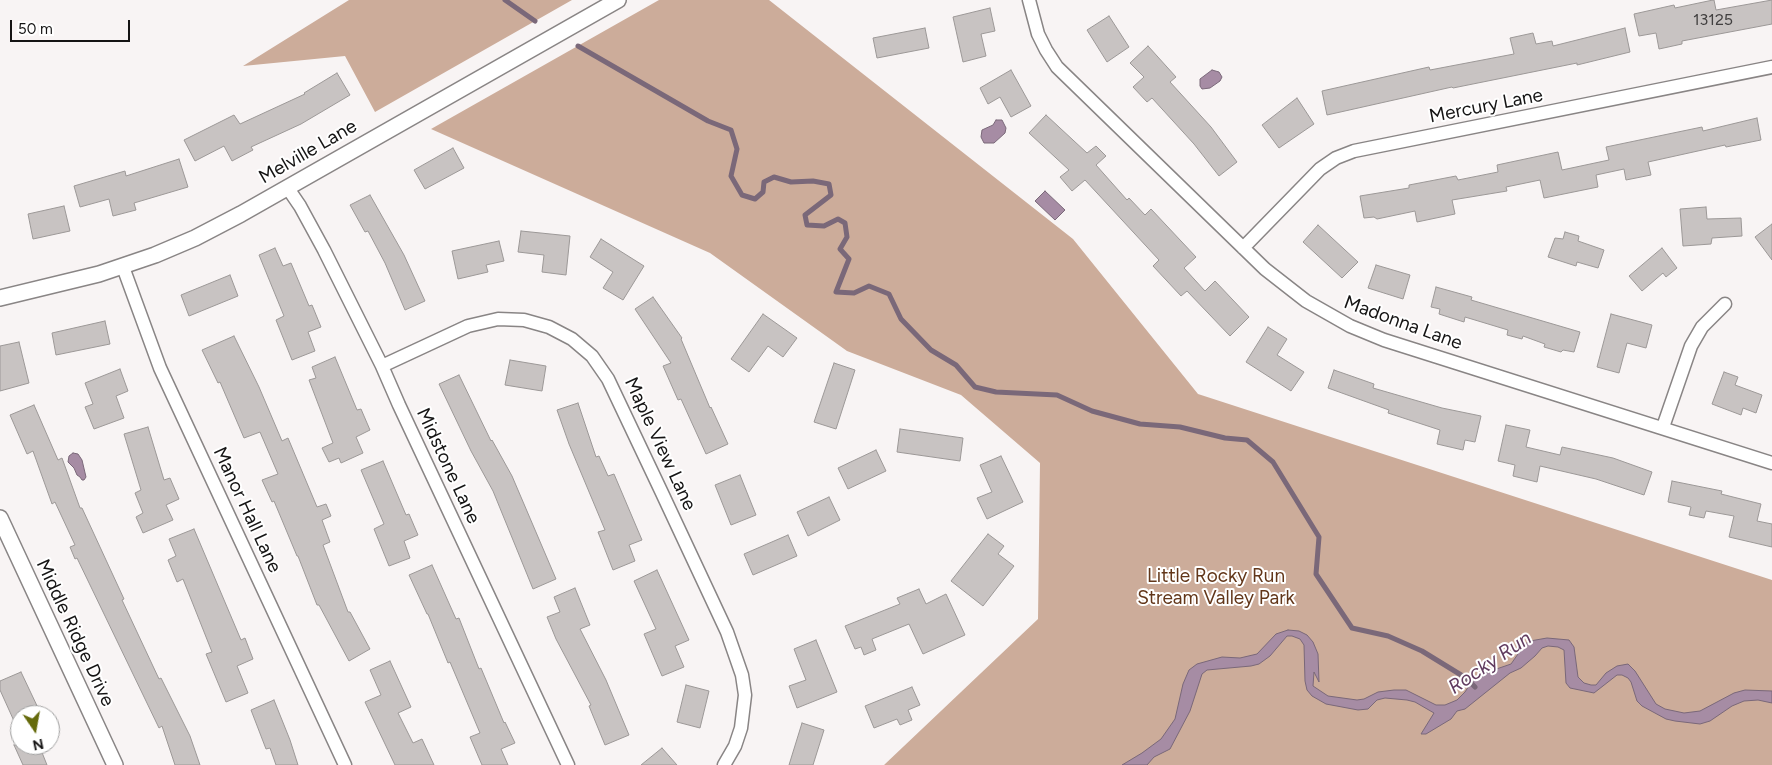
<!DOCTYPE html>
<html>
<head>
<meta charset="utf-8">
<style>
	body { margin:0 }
	#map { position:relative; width:1772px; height:765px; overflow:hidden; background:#f8f4f4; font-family:Figtree,sans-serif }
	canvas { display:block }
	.north { position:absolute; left:10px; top:705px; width:50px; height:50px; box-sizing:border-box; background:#fff; border:1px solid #a1a1a1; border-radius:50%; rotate:168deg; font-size:14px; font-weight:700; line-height:20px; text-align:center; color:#151414 }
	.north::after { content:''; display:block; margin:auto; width:18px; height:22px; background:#656a0b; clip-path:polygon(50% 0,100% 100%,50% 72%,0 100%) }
	.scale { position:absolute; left:10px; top:20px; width:120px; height:22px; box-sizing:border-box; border:2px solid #151414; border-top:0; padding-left:6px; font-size:15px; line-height:18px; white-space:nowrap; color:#151414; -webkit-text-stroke:4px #fff; paint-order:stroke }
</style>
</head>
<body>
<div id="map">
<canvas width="1772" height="765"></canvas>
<div class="north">N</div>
<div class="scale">50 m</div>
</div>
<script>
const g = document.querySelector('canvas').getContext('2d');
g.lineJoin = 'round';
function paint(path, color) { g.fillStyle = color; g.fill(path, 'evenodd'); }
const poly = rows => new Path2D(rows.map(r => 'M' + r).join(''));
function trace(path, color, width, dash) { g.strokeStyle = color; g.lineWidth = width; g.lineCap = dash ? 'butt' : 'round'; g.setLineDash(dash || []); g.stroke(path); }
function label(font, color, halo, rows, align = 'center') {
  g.font = font + ' Figtree,sans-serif'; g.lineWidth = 4; g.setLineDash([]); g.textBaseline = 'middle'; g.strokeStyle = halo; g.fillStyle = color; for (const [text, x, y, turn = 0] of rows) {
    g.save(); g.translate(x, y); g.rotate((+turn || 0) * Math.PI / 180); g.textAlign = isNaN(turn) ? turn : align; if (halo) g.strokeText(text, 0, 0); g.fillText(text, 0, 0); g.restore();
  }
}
paint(poly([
	[349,0,572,0,375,112,345,56,243,66],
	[659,0,769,0,1073,239,1198,394,1772,580,1772,765,884,765,1038,619,1040,463,961,395,847,351,710,253,431,129]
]), '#ccac9a');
const water = poly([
	[1212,70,1219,72,1222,77,1220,81,1210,88,1202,89,1200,86,1200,79,1212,70],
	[996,120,1002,120,1006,128,1005,133,994,143,984,143,981,137,982,130,993,125,996,120],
	[1045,191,1065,210,1055,220,1035,201,1045,191],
	[73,453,78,454,82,460,86,477,84,480,82,480,80,477,77,475,74,468,68,462,69,456,73,453],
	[1288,630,1299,631,1307,635,1313,642,1318,654,1319,682,1314,672,1313,686,1328,696,1357,700,1364,699,1378,692,1394,690,1406,690,1436,705,1445,705,1457,700,1465,692,1474,678,1479,675,1511,664,1525,644,1530,641,1547,638,1569,640,1574,647,1578,677,1584,683,1591,685,1596,685,1606,673,1617,666,1628,664,1635,671,1656,704,1665,709,1684,713,1700,711,1734,693,1745,690,1772,691,1772,703,1758,700,1744,701,1732,706,1710,721,1700,724,1675,721,1666,719,1642,706,1637,701,1631,682,1628,678,1622,675,1617,675,1594,693,1570,688,1566,683,1564,650,1558,647,1548,646,1542,648,1535,656,1521,668,1510,673,1465,709,1457,711,1451,719,1426,734,1421,734,1434,713,1415,702,1407,700,1385,698,1377,700,1368,709,1358,710,1326,704,1312,696,1307,690,1305,681,1304,645,1300,639,1292,636,1287,636,1270,656,1259,664,1251,666,1207,670,1202,674,1190,711,1170,749,1154,757,1147,765,1122,765,1142,753,1161,739,1175,719,1183,684,1189,670,1197,664,1222,657,1240,658,1257,654,1276,634,1288,630]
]);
paint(water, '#a68ca4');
trace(water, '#7a6879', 1);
trace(poly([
	[505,0,535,21],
	[578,46,708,121,731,130,737,149,731,176,742,195,755,199,763,192,764,182,774,177,791,182,813,181,829,184,831,195,805,215,807,225,824,226,838,219,845,223,847,237,840,249,849,259,836,292,854,293,869,286,889,294,901,319,931,350,956,365,975,387,996,392,1057,395,1092,411,1140,424,1180,427,1225,438,1247,440,1273,462,1319,537,1316,574,1352,628,1388,636,1422,651,1466,678,1475,687]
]), '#7a6879', 5);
const building = poly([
	[1713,0,1714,0,1716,10,1772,0,1772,24,1682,41,1682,44,1659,49,1656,33,1639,36,1634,14,1674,5,1675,8,1713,0],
	[990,8,995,31,981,34,986,56,963,62,953,17,990,8],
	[1109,16,1129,47,1107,62,1087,30,1109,16],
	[925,28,929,48,877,58,873,38,925,28],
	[1625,28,1630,52,1577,65,1577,63,1453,88,1452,87,1327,115,1322,91,1429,67,1430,70,1514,54,1510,38,1533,33,1536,44,1552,41,1553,46,1625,28],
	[1148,46,1176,77,1170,82,1211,127,1237,162,1219,176,1194,144,1152,98,1147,102,1133,87,1144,77,1130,63,1148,46],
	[1011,70,1031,106,1011,117,1000,97,988,104,980,88,1011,70],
	[337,73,350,95,301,124,251,147,253,150,232,161,224,146,195,161,184,140,234,115,240,124,305,94,304,93,337,73],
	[1297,98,1314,124,1279,148,1262,125,1297,98],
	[1046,115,1087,153,1096,146,1106,156,1096,165,1127,200,1129,198,1145,215,1151,209,1196,257,1184,268,1205,291,1215,281,1249,317,1230,336,1187,291,1181,296,1153,266,1159,260,1085,180,1072,191,1060,177,1069,170,1029,133,1046,115],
	[1757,118,1761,140,1726,147,1725,145,1648,162,1651,175,1626,180,1624,169,1596,175,1598,187,1544,198,1540,180,1506,187,1507,191,1452,200,1455,214,1417,222,1415,211,1377,219,1374,217,1364,218,1360,196,1409,188,1409,185,1456,176,1458,180,1498,172,1497,165,1558,152,1562,170,1609,160,1606,147,1702,127,1703,131,1757,118],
	[453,148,464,168,425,189,414,170,453,148],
	[179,159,188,187,134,203,136,210,113,216,109,199,80,207,74,186,125,171,126,176,179,159],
	[370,195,404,255,425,301,405,310,385,263,368,231,365,232,350,205,370,195],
	[64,206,70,231,33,239,28,214,64,206],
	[1706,207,1707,219,1741,218,1742,236,1712,238,1711,244,1683,246,1680,209,1706,207],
	[1772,224,1772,260,1755,237,1772,224],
	[1318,225,1358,262,1342,278,1303,242,1318,225],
	[521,231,570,236,566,275,542,272,544,255,518,252,521,231],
	[1565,232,1579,236,1578,241,1604,250,1598,268,1577,262,1576,266,1548,257,1555,238,1563,239,1565,232],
	[601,239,644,266,623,300,603,288,613,272,590,257,601,239],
	[499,241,504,261,486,265,488,272,458,279,452,251,499,241],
	[275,248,283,266,291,263,309,306,312,305,321,327,308,332,315,351,292,360,276,320,284,316,259,255,275,248],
	[1662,248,1677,268,1666,277,1663,273,1642,291,1629,276,1662,248],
	[1376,265,1410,275,1403,299,1368,288,1376,265],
	[230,275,238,296,189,316,181,295,230,275],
	[1436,287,1472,297,1471,300,1580,332,1574,352,1563,350,1561,352,1544,347,1545,344,1523,336,1522,339,1507,335,1508,330,1465,317,1464,322,1439,314,1440,309,1431,307,1436,287],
	[653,297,682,338,681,339,710,408,711,407,728,444,706,454,681,399,678,400,663,366,671,363,635,309,653,297],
	[763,314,797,338,783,357,768,346,749,372,731,359,763,314],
	[1611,314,1652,325,1646,348,1627,343,1619,373,1597,367,1611,314],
	[105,321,110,344,56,355,52,333,105,321],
	[1268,327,1287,339,1277,355,1304,372,1291,391,1246,362,1268,327],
	[234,336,259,387,282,441,288,438,317,507,326,504,331,516,322,520,330,542,323,545,348,612,350,612,370,649,349,661,319,605,317,605,298,556,297,556,274,501,272,502,262,480,278,474,260,432,244,438,220,382,218,383,202,350,234,336],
	[19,342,29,383,0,391,0,346,19,342],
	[335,357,357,410,361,409,370,430,356,437,363,453,341,463,339,458,329,462,322,448,333,443,309,380,316,378,312,367,335,357],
	[510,360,546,366,542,391,505,385,510,360],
	[834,363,855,370,836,429,814,422,834,363],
	[120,369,128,391,116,396,124,418,94,429,85,407,93,404,85,383,120,369],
	[1334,370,1374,384,1373,388,1442,408,1481,416,1475,442,1465,440,1463,450,1437,444,1440,430,1388,413,1389,410,1328,388,1334,370],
	[1724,372,1738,377,1735,385,1762,395,1756,413,1743,408,1741,415,1712,404,1724,372],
	[459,375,491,441,492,440,512,476,556,579,533,589,493,491,471,451,439,384,459,375],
	[578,403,596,457,599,456,608,476,614,474,642,540,629,545,635,561,613,570,598,532,605,530,569,444,557,410,578,403],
	[34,405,58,460,62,458,80,508,82,508,124,599,122,600,159,679,161,678,190,736,200,765,175,765,162,726,159,728,77,558,75,559,70,547,75,545,55,502,52,504,33,451,27,454,10,415,34,405],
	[1506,425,1530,430,1526,447,1560,455,1562,447,1613,458,1652,472,1644,495,1596,479,1540,466,1537,482,1513,476,1515,465,1498,461,1506,425],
	[148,427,164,480,170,478,179,499,166,505,173,520,143,533,136,517,143,513,135,493,141,490,124,434,148,427],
	[900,429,963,438,960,461,897,452,900,429],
	[876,450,886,471,848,489,838,468,876,450],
	[1001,456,1023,502,987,519,977,498,992,492,980,465,1001,456],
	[383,461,406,515,409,514,418,535,404,541,410,558,389,566,374,529,384,524,361,470,383,461],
	[740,475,756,515,731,525,715,485,740,475],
	[1672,481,1722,491,1721,494,1761,504,1757,521,1772,524,1772,547,1729,537,1734,516,1706,511,1704,518,1689,515,1691,507,1668,502,1672,481],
	[829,497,840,520,808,536,797,512,829,497],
	[194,529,241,640,245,638,253,659,237,666,248,693,226,702,206,654,212,652,183,579,177,582,168,560,176,556,169,539,194,529],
	[988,534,1004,546,998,554,1014,566,983,606,951,581,988,534],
	[788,535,797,556,753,575,744,554,788,535],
	[432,565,456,619,459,618,479,669,481,668,504,723,505,722,515,743,501,749,508,765,482,765,470,737,480,733,450,662,448,663,428,614,427,614,409,575,432,565],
	[657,570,689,640,675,646,684,667,662,676,644,634,656,629,634,581,657,570],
	[575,588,590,625,580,629,606,680,629,735,605,745,589,706,591,705,556,639,547,617,560,612,554,597,575,588],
	[919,589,926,604,946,594,965,635,923,654,909,624,872,639,876,650,864,655,861,647,855,649,845,626,900,604,897,598,919,589],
	[816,640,837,692,797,708,789,686,806,680,794,649,816,640],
	[390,661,411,707,398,713,413,743,422,739,434,765,395,765,365,702,381,695,370,670,390,661],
	[21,672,39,710,27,715,20,715,20,718,14,721,0,690,0,681,21,672],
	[686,685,709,691,700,728,677,722,686,685],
	[912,687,920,705,908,710,912,720,900,725,897,719,874,728,865,706,912,687],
	[274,700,290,740,298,765,276,765,270,748,266,749,251,710,274,700],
	[802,723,824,730,813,765,789,765,802,723],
	[14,745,39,745,47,765,23,765,14,745],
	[662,748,677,765,641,765,662,748]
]);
paint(building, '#c8c3c2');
trace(building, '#9c9897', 1);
const minor = poly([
	[1029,0,1038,34,1046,50,1057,67,1265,269,1306,301,1350,326,1384,340,1772,463],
	[287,187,300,206,324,250,382,366,399,405,568,765],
	[1243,248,1320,169,1336,158,1354,151,1772,67],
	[123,267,160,368,345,765],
	[382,366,468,326,498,319,524,320,549,327,572,339,592,356,608,379,662,493,727,632,742,675,745,695,741,728,735,746,724,765],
	[1663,427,1691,346,1702,327,1725,304]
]);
const tertiary = poly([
	[0,298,99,274,155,255,195,238,241,214,618,0],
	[0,518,115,765]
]);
trace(minor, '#898585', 15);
trace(tertiary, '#898585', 18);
trace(minor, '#fff', 12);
trace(tertiary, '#fff', 15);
label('16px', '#424040', null, [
	["13125",1713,20]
]);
label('19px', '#151414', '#fff', [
	["Mercury Lane",1486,106,-11],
	["Melville Lane",308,152,-30],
	["Madonna Lane",1403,323,20],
	["Maple View Lane",660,444,65],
	["Midstone Lane",448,466,65],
	["Manor Hall Lane",247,510,65],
	["Middle Ridge Drive",75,633,65]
]);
label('19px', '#623619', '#fff', [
	["Little Rocky Run",1216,576],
	["Stream Valley Park",1216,598]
]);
label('italic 20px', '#613b5f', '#fff', [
	["Rocky Run",1490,663,-34]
]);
</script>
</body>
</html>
